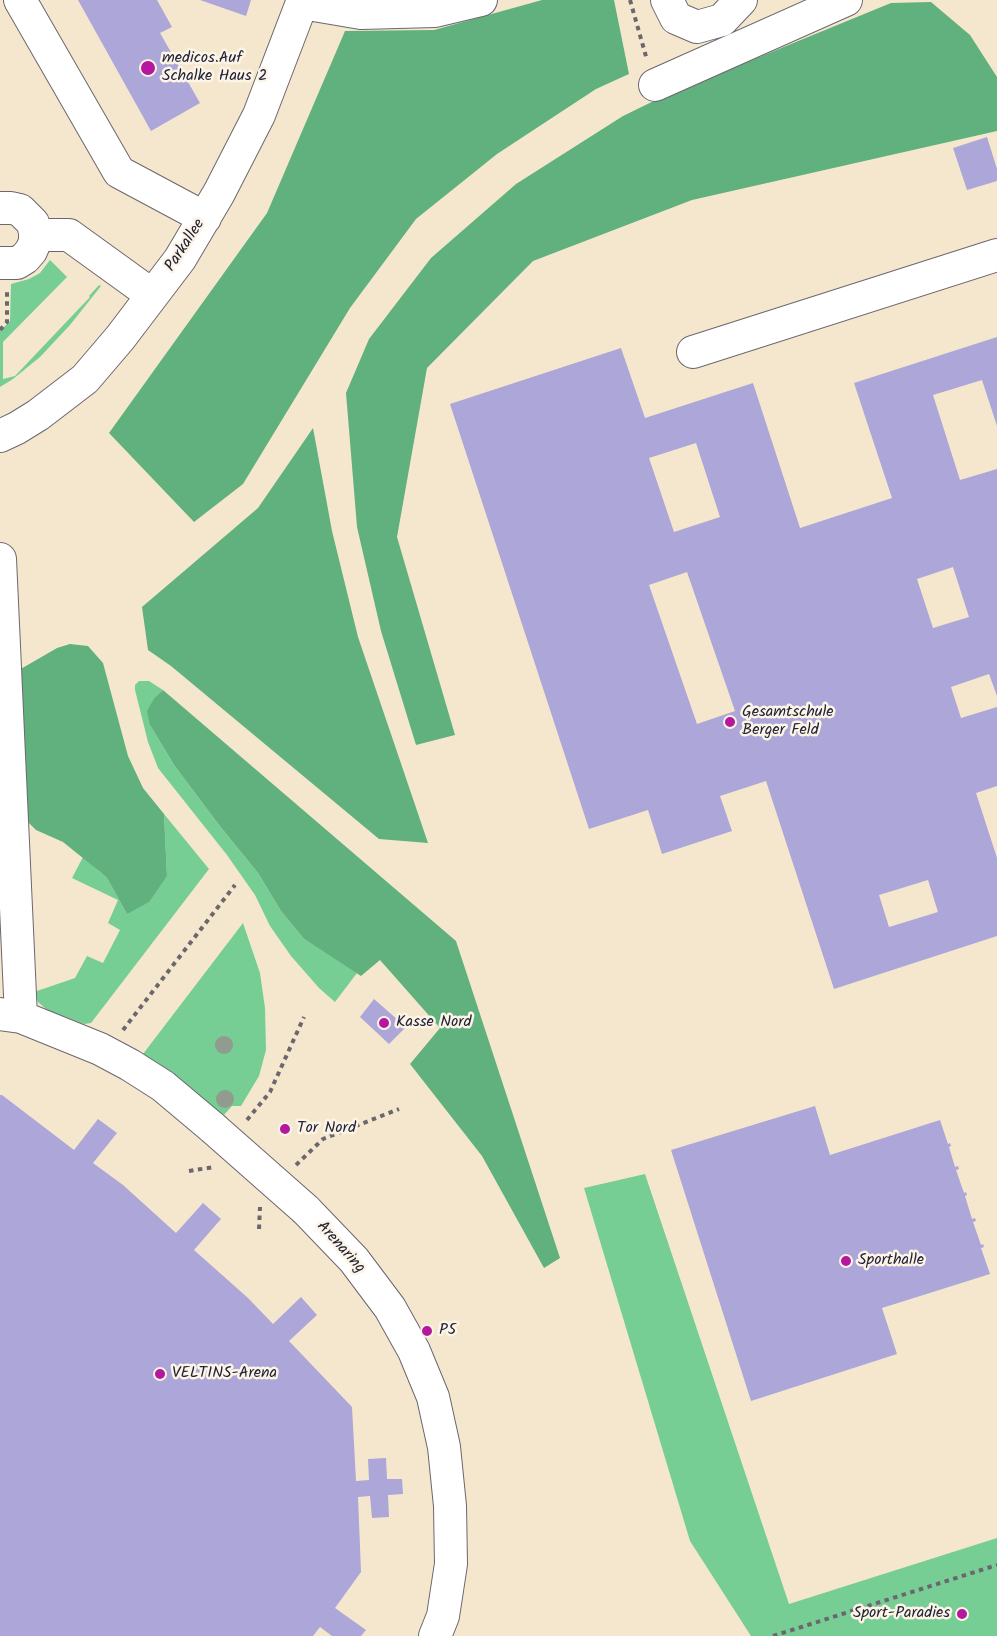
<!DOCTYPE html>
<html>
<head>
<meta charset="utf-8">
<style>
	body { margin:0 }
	canvas { display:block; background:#f5e7cd }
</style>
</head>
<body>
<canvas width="997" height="1636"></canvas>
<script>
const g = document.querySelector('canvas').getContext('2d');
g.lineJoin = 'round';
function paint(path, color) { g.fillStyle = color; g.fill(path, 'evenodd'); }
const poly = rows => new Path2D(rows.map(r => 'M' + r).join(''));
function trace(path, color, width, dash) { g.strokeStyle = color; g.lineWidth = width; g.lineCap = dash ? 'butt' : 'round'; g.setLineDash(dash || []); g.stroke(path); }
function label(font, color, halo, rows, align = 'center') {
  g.font = font + ' Kalam,sans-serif'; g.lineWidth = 5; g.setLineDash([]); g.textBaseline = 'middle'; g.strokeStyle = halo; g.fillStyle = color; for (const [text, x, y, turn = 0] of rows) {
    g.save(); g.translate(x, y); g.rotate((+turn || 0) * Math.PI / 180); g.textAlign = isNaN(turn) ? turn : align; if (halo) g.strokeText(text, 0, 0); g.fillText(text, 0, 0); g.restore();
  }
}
paint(poly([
	[50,260,67,277,3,342,3,379,15,376,90,297,89,296,99,285,101,286,70,325,40,357,13,379,0,387,0,331,10,321,11,284,29,279,40,273],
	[139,681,149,681,163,690,155,697,150,725,174,765,219,825,258,873,281,911,304,939,357,973,335,1002,319,988,291,956,270,926,255,895,227,855,158,768,148,742,135,690,135,685],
	[164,814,209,869,91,1023,84,1024,47,1010,38,1002,34,992,75,978,87,956,103,963,120,930,108,923,118,900,72,878,83,857,107,878,127,914,167,876],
	[243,923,260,973,265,1008,266,1050,259,1076,241,1106,232,1106,223,1116,143,1054],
	[645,1174,789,1604,997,1538,997,1636,751,1636,690,1541,584,1188]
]), '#76ce94');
paint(poly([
	[542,0,614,0,629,74,596,89,497,154,416,219,350,308,243,484,194,522,109,433,267,213,345,31,434,30],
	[931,2,970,35,997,77,997,131,692,200,533,261,427,368,397,537,455,735,416,745,381,631,357,527,346,393,369,339,431,258,516,184,623,116,664,96,891,3],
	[313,428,332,531,358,637,428,843,379,839,171,666,148,650,142,607,258,508],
	[70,644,88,646,103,663,128,756,143,788,164,814,167,876,149,902,127,914,107,878,99,871,63,842,36,830,25,819,19,670,57,648],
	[163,690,456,941,560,1258,544,1268,482,1156,410,1064,440,1028,380,960,361,976,304,939,281,911,258,873,219,825,174,765,150,725,147,711,155,697]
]), '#60b17e');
paint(poly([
	[78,0,157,0,172,27,160,33,200,103,151,131],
	[200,0,251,0,246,16],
	[987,137,997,169,997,181,967,190,953,148],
	[997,337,997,426,982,380,933,395,960,480,997,469,997,696,989,674,951,687,961,718,997,707,997,786,976,793,997,858,997,936,834,989,766,781,720,796,732,831,662,854,648,810,589,829,450,404,621,348,645,418,753,383,800,528,892,498,854,383],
	[696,443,720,517,674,532,649,458],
	[953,567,969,617,933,628,917,579],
	[687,572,735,711,697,724,649,585],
	[928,880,938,912,889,927,879,895],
	[374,999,406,1027,389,1044,360,1017],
	[0,1095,2,1095,74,1150,98,1119,117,1133,93,1163,123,1185,176,1233,203,1203,221,1219,194,1250,248,1298,273,1324,301,1297,317,1315,289,1341,352,1407,356,1481,369,1480,368,1459,386,1458,387,1479,402,1479,403,1494,388,1495,389,1517,372,1518,370,1496,358,1497,361,1572,335,1608,366,1630,361,1636,332,1636,320,1627,313,1636,0,1636],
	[815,1106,830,1155,940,1120,948,1144,950,1143,951,1146,949,1147,955,1167,958,1166,959,1169,956,1170,964,1193,966,1192,967,1195,965,1196,972,1219,975,1218,976,1221,973,1222,981,1245,983,1244,984,1247,981,1248,990,1274,882,1308,897,1354,751,1401,671,1150]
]), '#aca6d9');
const minor = poly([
	[20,0,119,172,205,218],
	[667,0,676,18,697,27,722,20,741,0],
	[302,3,361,13,435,11,481,0],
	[655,85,846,0],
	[0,208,11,208,20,210,33,223,35,233,35,242,31,251,25,258,17,263,0,263],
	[35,235,69,235,152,295],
	[693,352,997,255],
	[0,436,17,428,38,415,85,379,120,338,180,259,219,193,259,115,303,0],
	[0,559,21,1017],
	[0,1014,21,1017,100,1049,130,1065,163,1086,213,1128],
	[306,1210,354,1260,390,1308,414,1351,433,1397,444,1447,450,1506,451,1564,443,1616,435,1636]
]);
trace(minor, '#6c676e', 34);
trace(poly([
	[630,0,647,60],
	[0,330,7,322,7,292],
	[123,1030,235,885],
	[247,1120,270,1092,304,1017],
	[296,1165,323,1139,399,1109],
	[189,1171,214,1167],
	[259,1229,260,1207],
	[773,1636,997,1565]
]), '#6c676e', 4, [4.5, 4.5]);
trace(minor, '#fff', 32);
const minorBridge = poly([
	[213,1128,306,1210]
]);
trace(minorBridge, '#6c676e', 34, []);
trace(minorBridge, '#fff', 32);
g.fillStyle = '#919c8e';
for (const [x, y] of [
	[224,1045],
	[225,1099]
]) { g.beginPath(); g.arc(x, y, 9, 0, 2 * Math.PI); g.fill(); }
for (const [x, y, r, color] of [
	[148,68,8,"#b5179e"],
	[730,722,6,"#b5179e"],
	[384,1023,6,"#b5179e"],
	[285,1129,6,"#b5179e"],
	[846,1261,6,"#b5179e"],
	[427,1331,6,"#b5179e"],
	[160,1374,6,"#b5179e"],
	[962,1614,6,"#b5179e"]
]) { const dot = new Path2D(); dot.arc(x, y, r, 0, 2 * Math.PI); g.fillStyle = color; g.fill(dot); trace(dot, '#fcf5e5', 2); }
label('16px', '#22223b', '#fcf5e5', [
	["medicos.Auf",162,59],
	["Schalke Haus 2",162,77],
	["Gesamtschule",742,713],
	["Berger Feld",742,731],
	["Kasse Nord",396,1023],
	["Tor Nord",297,1129],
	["Sporthalle",858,1261],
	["P5",439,1331],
	["VELTINS-Arena",172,1374],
	["Sport-Paradies",950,1614,"right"]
], 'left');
label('16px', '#22223b', '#fcf5e5', [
	["Parkallee",186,246,-57],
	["Arenaring",340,1248,48]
]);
</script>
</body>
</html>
